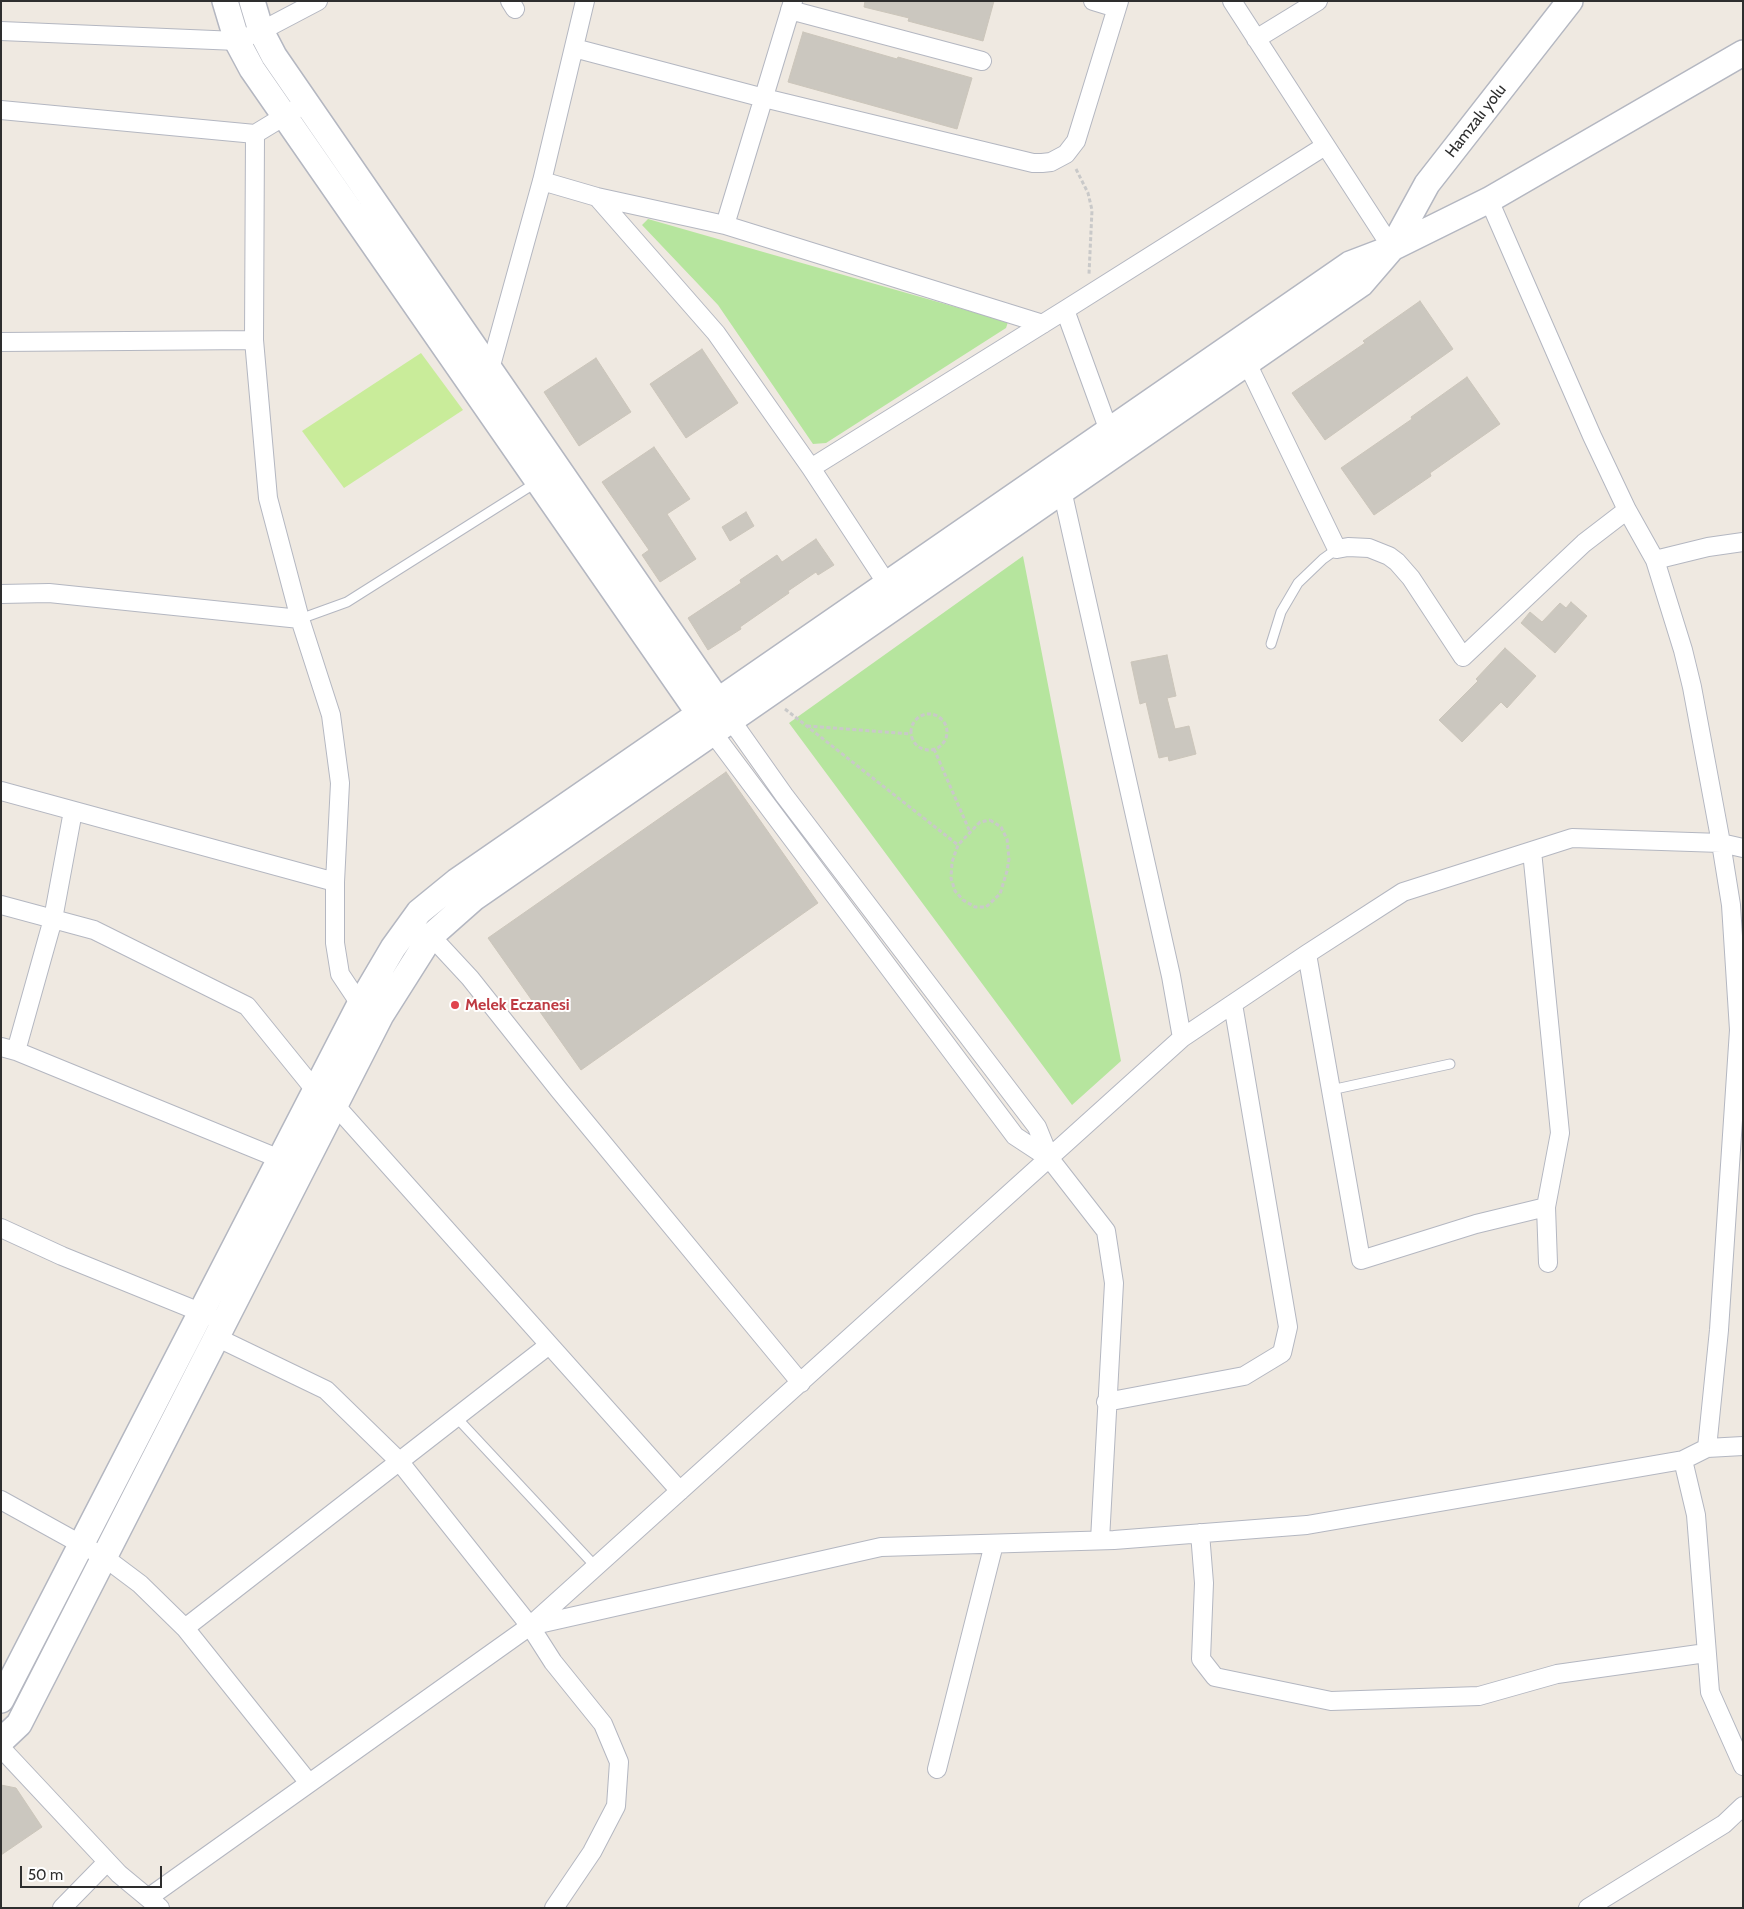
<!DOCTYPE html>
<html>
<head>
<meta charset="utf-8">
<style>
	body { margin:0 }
	#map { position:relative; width:1744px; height:1909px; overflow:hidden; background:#efe9e1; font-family:Cabin,sans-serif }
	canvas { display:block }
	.frame { position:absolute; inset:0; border:2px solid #2e2e2e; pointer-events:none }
	.scale { position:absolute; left:20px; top:1866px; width:142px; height:22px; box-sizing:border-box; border:2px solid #2e2e2e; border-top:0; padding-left:6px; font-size:15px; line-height:18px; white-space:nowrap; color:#2e2e2e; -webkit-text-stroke:4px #fff; paint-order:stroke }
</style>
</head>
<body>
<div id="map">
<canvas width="1744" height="1909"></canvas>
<div class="frame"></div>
<div class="scale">50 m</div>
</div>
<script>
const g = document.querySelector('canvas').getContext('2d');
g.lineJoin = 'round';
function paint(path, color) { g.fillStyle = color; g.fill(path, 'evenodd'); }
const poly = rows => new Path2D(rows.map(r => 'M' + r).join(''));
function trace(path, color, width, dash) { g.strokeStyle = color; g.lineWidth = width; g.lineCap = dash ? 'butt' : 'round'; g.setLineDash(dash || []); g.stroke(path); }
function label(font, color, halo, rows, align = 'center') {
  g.font = font + ' Cabin,sans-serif'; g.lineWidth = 4; g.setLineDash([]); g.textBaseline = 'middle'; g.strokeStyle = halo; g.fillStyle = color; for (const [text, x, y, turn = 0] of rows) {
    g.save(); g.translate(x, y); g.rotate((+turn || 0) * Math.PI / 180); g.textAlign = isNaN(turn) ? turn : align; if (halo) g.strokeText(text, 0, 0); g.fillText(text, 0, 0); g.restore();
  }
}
paint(poly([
	[648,219,1008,322,1006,328,826,443,813,444,718,305,642,225],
	[1023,556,1121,1061,1072,1105,789,723]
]), '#b6e59e');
paint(poly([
	[421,353,463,410,344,488,302,431]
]), '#c9ec9a');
const building = poly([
	[865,1,994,1,983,41,908,21,909,18,864,7,865,1],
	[803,32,897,59,898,57,972,78,957,129,788,82,803,32],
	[1420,301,1453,349,1325,440,1292,393,1365,343,1363,341,1420,301],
	[702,349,738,403,686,438,650,384,702,349],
	[596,358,631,412,579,446,544,392,596,358],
	[1467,377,1500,424,1430,473,1431,476,1374,515,1341,468,1412,419,1411,417,1467,377],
	[654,447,690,499,667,514,696,559,660,582,642,555,649,550,602,482,654,447],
	[746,512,754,526,730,541,722,527,746,512],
	[816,539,834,565,818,575,816,572,788,591,789,593,740,627,741,629,708,650,688,618,741,583,740,580,777,555,782,562,816,539],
	[1571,602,1587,616,1555,653,1521,623,1530,612,1542,622,1560,603,1566,608,1571,602],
	[1505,648,1536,676,1507,708,1501,702,1462,742,1439,720,1478,681,1476,679,1505,648],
	[1167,655,1176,696,1167,698,1175,729,1189,726,1196,754,1169,761,1168,756,1159,758,1146,702,1140,704,1131,662,1167,655],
	[726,772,818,903,581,1070,488,938,726,772],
	[1,1785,16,1788,42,1827,1,1855,1,1785]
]);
paint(building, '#cbc7bf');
trace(building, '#cbc5ba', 1);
const lane = poly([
	[300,619,347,602,537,482],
	[1271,644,1281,612,1298,583,1323,559,1337,549],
	[1331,1090,1450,1064],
	[456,1417,596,1567]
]);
const street = poly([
	[510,1,515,9],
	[1093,1,1116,8],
	[1232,1,1392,248],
	[790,10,982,61],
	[1,31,237,41,261,31,318,1],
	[1256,39,1318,1],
	[574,48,764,98,1033,163,1042,163,1051,162,1066,154,1076,141,1119,1],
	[1,110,255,134,306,103],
	[255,134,254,340,268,498,300,619,331,715,340,783,335,882,335,943,340,974,360,1004,369,1009],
	[542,181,597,197,725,225,1043,324],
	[597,197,716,333,811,468,893,593],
	[1489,200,1592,436,1627,510,1655,560,1683,650,1692,687,1721,843,1731,905,1739,1030,1719,1330,1707,1448],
	[725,225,793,1],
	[1065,310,1109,431],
	[1,342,254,340],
	[1247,363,1337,549,1348,547,1369,548,1389,556,1397,562,1411,578,1463,657,1584,543,1627,510],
	[486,376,490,369,542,181,585,1],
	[811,468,1065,310,1325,146],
	[1057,483,1062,490,1171,976,1182,1038],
	[1655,560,1708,547,1743,542],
	[1,594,49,593,300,619],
	[731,720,784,795,1037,1127,1050,1159,1106,1231,1114,1283,1100,1540],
	[713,733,1015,1136,1050,1159],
	[1,791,335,882],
	[1532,851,1560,1133,1546,1207,1548,1263],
	[1,905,94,930,247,1006,315,1090,335,1105,680,1491],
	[431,936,470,978,559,1090,801,1383],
	[1307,954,1361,1260,1476,1224,1546,1207],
	[1,1047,16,1051,280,1159],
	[16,1051,53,919,73,811],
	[1,1228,62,1256,210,1316],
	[216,1337,326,1390,399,1461,530,1626,553,1662,603,1724,619,1762,616,1806,592,1852,554,1908],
	[1106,1402,1244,1376,1282,1353,1288,1327,1233,1004],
	[1683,1460,1696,1515,1710,1692,1743,1766],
	[1,1500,104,1557,140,1584,185,1628,309,1783],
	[1200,1533,1204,1583,1201,1659,1215,1677,1331,1701,1479,1696,1557,1674,1706,1653],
	[530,1626,881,1547,1114,1540,1307,1525,1683,1460,1707,1448,1743,1446],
	[185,1628,549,1345],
	[1,1748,119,1874,160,1908],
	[937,1769,994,1544],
	[148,1898,530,1626,1182,1038,1307,954,1403,892,1572,838,1721,843,1743,848],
	[62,1908,107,1862],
	[1588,1908,1724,1824,1743,1806]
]);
const secondary = poly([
	[225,1,237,41,252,69,709,728],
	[252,1,261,31,274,56,727,714],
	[1,1700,360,1004,393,948,419,912,457,881,1350,264,1392,248,1489,200,1743,53],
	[1,1741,19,1724,381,1015,431,936,474,898,1361,284,1392,248,1427,184,1570,1]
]);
trace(lane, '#b4b7c1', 11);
trace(street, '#b4b7c1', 20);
trace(secondary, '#b4b7c1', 28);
trace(poly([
	[1076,169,1088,193,1092,210,1089,274],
	[785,709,958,845],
	'911 732a18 18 0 1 1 36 0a18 18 0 1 1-36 0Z',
	[807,726,911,734],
	[934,749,970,832],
	[990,820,1001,827,1007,839,1009,859,1007,871,1000,894,986,907,975,907,963,900,955,891,951,878,952,862,958,845,980,822,990,820]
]), '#c9c9c9', 3, [4, 2.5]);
trace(lane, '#fff', 9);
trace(street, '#fff', 18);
trace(secondary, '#fff', 25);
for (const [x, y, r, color] of [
	[455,1005,5,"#e0444e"]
]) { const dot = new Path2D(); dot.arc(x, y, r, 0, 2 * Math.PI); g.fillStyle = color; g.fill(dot); trace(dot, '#fff', 2); }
label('16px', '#2e2e2e', '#fff', [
	["Hamzalı yolu",1476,121,-52]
]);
label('bold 16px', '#be3a42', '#fff', [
	["Melek Eczanesi",465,1005]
], 'left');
</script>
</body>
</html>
